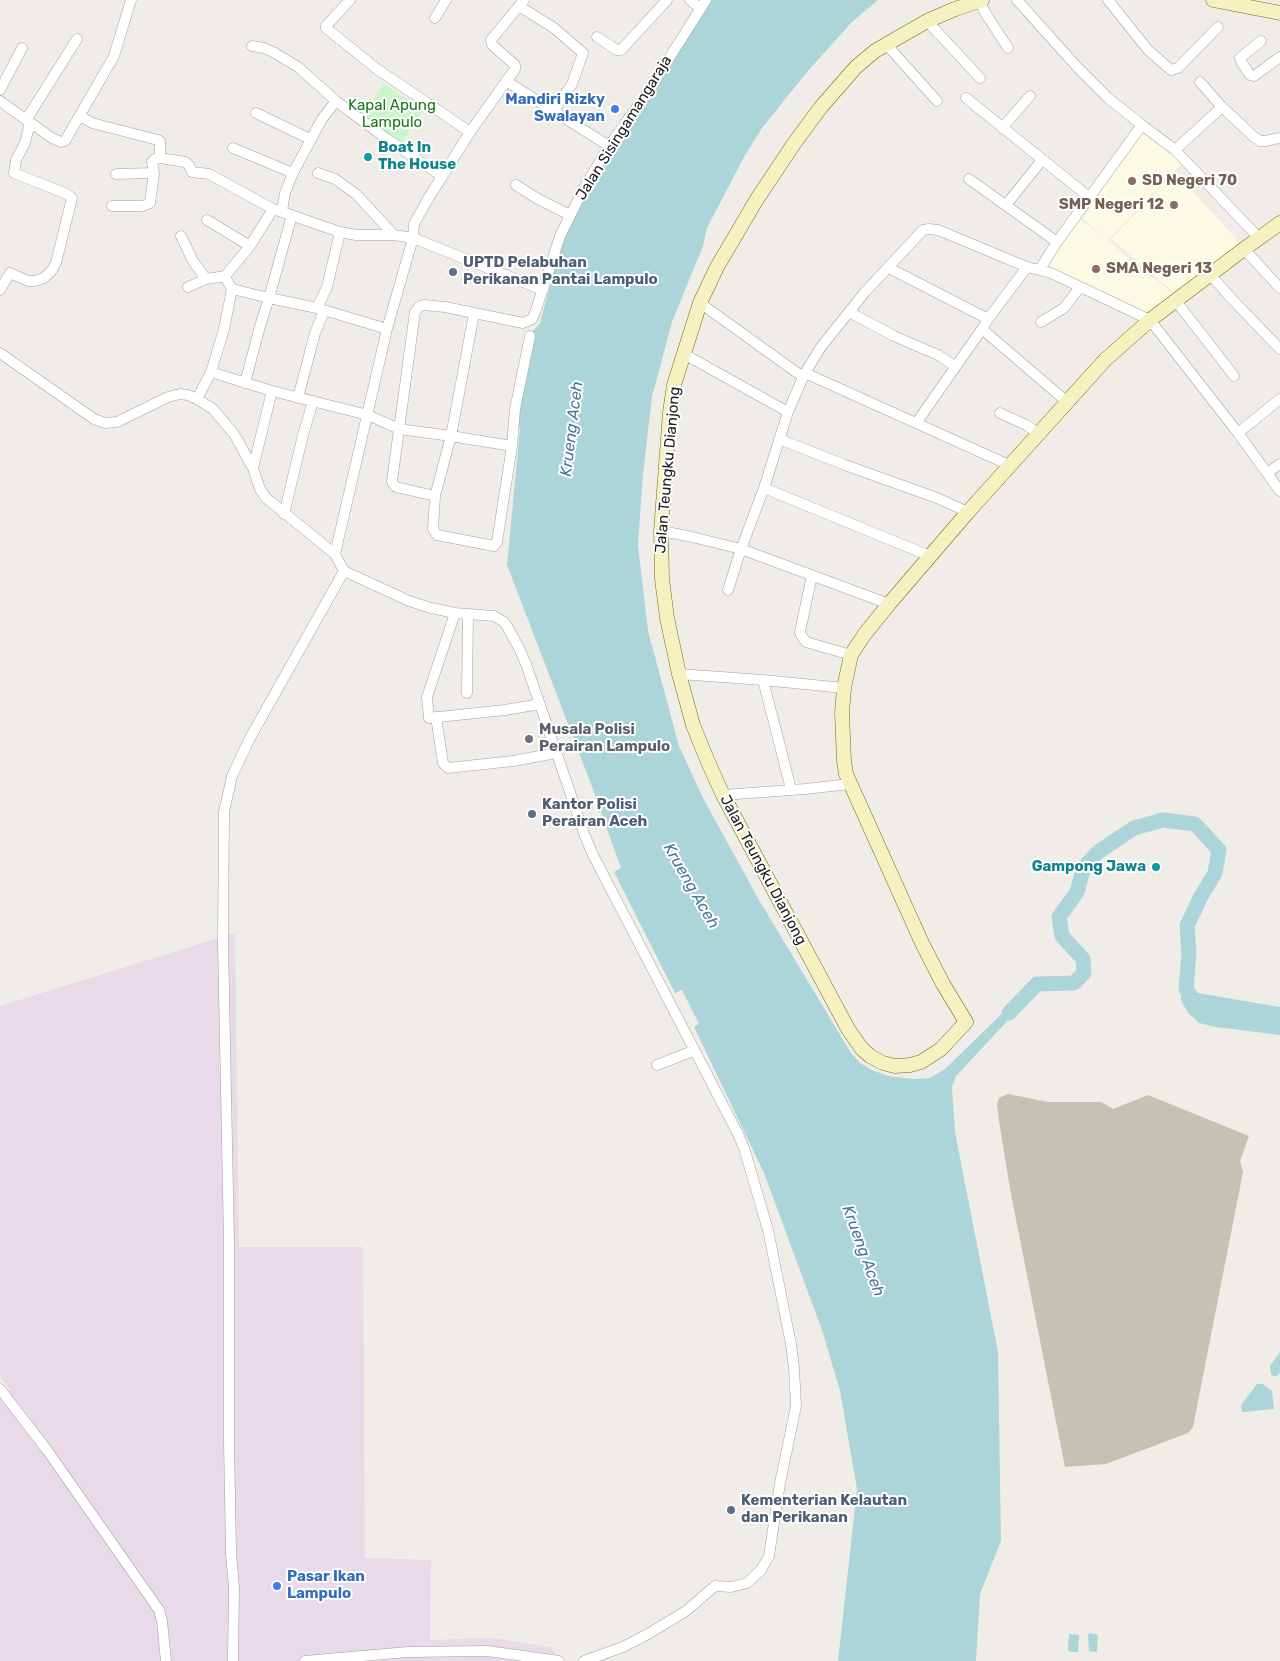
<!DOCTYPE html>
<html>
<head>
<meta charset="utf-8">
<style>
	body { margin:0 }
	canvas { display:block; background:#f0ece8 }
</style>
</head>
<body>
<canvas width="1280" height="1661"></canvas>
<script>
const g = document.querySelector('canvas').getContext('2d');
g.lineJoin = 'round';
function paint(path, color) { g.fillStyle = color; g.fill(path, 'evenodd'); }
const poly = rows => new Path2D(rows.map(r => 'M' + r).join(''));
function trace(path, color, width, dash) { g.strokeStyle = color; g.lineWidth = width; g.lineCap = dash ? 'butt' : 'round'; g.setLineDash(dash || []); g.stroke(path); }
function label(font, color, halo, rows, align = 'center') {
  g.font = font + ' Rubik,sans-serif'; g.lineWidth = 4; g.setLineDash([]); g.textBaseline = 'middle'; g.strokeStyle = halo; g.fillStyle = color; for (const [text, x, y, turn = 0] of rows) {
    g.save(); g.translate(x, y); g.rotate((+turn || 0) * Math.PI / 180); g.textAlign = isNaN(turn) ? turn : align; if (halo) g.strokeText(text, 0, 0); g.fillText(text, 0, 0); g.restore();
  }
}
paint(poly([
	[235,933,239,1247,363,1247,365,1558,431,1560,430,1640,493,1638,553,1648,556,1661,0,1661,0,1392,10,1390,0,1377,0,1006]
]), '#e8dae8');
paint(poly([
	[1138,128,1183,162,1108,240,1075,212],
	[1175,172,1240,243,1175,293,1111,239],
	[1078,218,1108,240,1145,274,1156,279,1173,295,1144,315,1043,263]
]), '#fdfae4');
paint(poly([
	[1008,1094,1048,1102,1101,1102,1113,1109,1148,1095,1249,1136,1240,1161,1243,1172,1193,1427,1188,1433,1106,1464,1065,1467,1010,1189,999,1121,997,1105,999,1098]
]), '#c4c2b4');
paint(poly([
	[384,84,423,111,400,145,361,119]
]), '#cbf5ca');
paint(poly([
	[712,0,878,0,852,22,807,72,762,128,744,157,707,228,703,246,672,322,652,397,643,474,638,545,648,631,679,746,703,798,759,900,851,1053,860,1063,872,1070,888,1076,914,1079,930,1078,945,1069,1020,996,1026,1001,956,1076,952,1087,955,1132,998,1352,1001,1541,980,1594,976,1661,838,1661,857,1489,840,1391,822,1330,764,1173,694,1027,699,1024,682,990,675,993,614,872,621,868,591,784,507,565,520,428,515,421,533,331,540,323,566,227,608,151],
	[1181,987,1198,993,1280,1007,1280,1035,1216,1027,1199,1023,1188,1013,1181,1000],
	[1280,1352,1280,1373,1277,1376,1273,1376,1271,1374,1270,1366],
	[1257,1384,1263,1384,1272,1391,1274,1409,1242,1412,1241,1405],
	[1090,1633,1098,1635,1097,1652,1089,1651,1088,1635],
	[1069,1634,1079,1635,1078,1652,1071,1652,1068,1650]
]), '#acd5da');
trace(poly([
	[1009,1013,1037,984,1074,983,1084,973,1083,959,1062,936,1059,917,1077,892,1084,867,1098,852,1134,828,1163,820,1195,824,1219,850,1215,873,1200,898,1187,926,1189,953,1186,989,1195,1003,1197,1003]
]), '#acd5da', 15);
const street = poly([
	[350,0,326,26,326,28,377,69,470,132],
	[690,0,700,8],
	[1017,0,1078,68,1108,98,1142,125,1057,242,1040,269],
	[1108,0,1148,50,1171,70,1178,68,1218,27],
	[979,1,986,14,1008,48],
	[519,6,554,28,583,53,572,84,553,112],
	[435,18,446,0],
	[927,21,980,78],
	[597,37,617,50,621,50,667,0],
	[1261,41,1240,58,1242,63,1250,75,1254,76,1280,57],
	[886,44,937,101],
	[252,46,264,48,273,52,298,67,336,101,387,139,442,176],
	[506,81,609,146],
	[1200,82,1222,107,1254,137,1260,141,1265,141,1280,138],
	[0,90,22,48],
	[966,98,1089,197],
	[0,101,52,138,61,142,65,141,114,56,131,0],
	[256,113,310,139],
	[80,116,92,123,158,140,160,141,160,158,185,162,189,165,192,172,209,174,273,209,340,232,356,235,394,235,413,238,543,290],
	[26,120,77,39],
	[1142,125,1175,150,1259,238],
	[1002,128,1030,96],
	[233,148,293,173],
	[1175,150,1222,107],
	[318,173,335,179,356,194,394,235],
	[116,174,154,173],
	[969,179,1057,242],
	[516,185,538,199,570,215],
	[1006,205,1042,160],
	[112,206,143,206,150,203,154,173,152,162,155,159,160,158],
	[273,209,250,246,226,275,226,279,232,289,269,298,292,215],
	[282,211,285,193,293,173,322,119,336,101],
	[207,220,250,246],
	[181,236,193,261,206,279],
	[1244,249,1280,288],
	[889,268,988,319],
	[1210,274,1230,297,1280,349],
	[188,287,206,279,226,276],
	[0,290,10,273,28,281,34,281,44,278,52,270,56,263,72,198,67,194,14,173,16,160,25,143,30,123],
	[1176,301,1234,376],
	[700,303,803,377],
	[317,308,327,287,340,232],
	[849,312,894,336,938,355,955,366],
	[1041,322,1064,308,1080,287],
	[982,329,1066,401],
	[0,353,94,419,105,423,117,422,168,397,180,394,188,395,197,399,213,409,234,434,253,468,260,489,266,498,335,554,387,329,413,238,414,224,428,199,470,132,515,69,515,65,492,45,491,40,524,0],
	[684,354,788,412],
	[211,372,272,391,368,415,399,429,451,436,512,446,497,542,494,546,437,535,433,529,435,496,451,436,474,314],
	[805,373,1009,465],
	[245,383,260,326,269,298,317,308,387,329],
	[298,398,315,333,324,311],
	[197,399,211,372,224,329,232,289],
	[1000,413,1026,425,1038,433],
	[917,422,982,329,988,319,1027,267],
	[1238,433,1280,399],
	[779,439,845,465,937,498,968,512],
	[512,446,515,409,530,336],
	[253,468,272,391],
	[1267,473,1280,464],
	[764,488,930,556],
	[435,496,396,487,393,484,392,481,415,312,420,306,424,305,445,307,523,323,532,319,535,313,560,236,584,188,609,146,645,96,706,0],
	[284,514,303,435,313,401],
	[661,531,688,536,741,549,889,604],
	[335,554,344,571,409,601,431,608,455,613,494,616,504,622,507,626,519,648,526,664,585,836,593,855,738,1134,744,1148,768,1230,791,1344,794,1368,796,1406,780,1483,769,1556,761,1570,747,1583,731,1587,715,1586,686,1611,648,1634,623,1647,584,1661],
	[812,575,800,632,801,635,806,642,851,655],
	[728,590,741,549,764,488,788,412,805,373,821,347,865,292,923,230,929,229,938,230,1027,267,1051,273,1150,320,1238,433,1280,491],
	[455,613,427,697,429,718,505,710,540,704],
	[679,674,763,680,844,688],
	[763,680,791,789],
	[467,693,468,614],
	[436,717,443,763,448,768,513,761,556,753],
	[723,795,805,789,850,784],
	[657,1065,693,1051],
	[0,1389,47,1450,159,1610,162,1621,166,1661],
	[233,1661,234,1587,231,1554,229,1441,229,1242,223,943,224,812,232,776,250,738,344,571],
	[305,1661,408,1652,487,1651,559,1661]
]);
const secondary = poly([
	[982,0,955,9,927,21,875,51,856,67,821,107,793,145,757,199,717,267,700,303,674,385,670,412,661,531,662,579,667,618,679,674,693,725,708,762,723,795,848,1029,862,1049,870,1056,883,1063,895,1066,910,1065,921,1062,941,1049,966,1022,943,984,922,943,846,774,844,761,842,713,844,688,851,655,864,635,889,604,968,512,1105,360,1150,320,1244,249,1280,223],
	[1213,0,1280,13]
]);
trace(street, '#a1a1a1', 11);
trace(secondary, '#706f0f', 15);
trace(street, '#fff', 10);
trace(secondary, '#f5f1c1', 14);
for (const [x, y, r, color] of [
	[615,109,5,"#3f7fe0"],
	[368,157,5,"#0f9aa8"],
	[1132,181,5,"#8d6e63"],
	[1174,205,5,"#8d6e63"],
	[1096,269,5,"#8d6e63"],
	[453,272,5,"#5c6f8a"],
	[529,739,5,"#6b7280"],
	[532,814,5,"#5c6f8a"],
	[1156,867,5,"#0f9aa8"],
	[731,1510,5,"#5c6f8a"],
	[277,1586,5,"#3f7fe0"]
]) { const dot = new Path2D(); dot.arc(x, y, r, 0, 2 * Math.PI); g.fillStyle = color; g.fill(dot); trace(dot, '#fff', 2); }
label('bold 15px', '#366cbe', '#fff', [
	["Mandiri Rizky",605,100],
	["Swalayan",605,117],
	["Pasar Ikan",287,1577,"left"],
	["Lampulo",287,1594,"left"]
], 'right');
label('15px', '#197716', '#fff', [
	["Kapal Apung",392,106],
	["Lampulo",392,123]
]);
label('15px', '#202020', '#fff', [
	["Jalan Sisingamangaraja",624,128,-58],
	["Jalan Teungku Dianjong",668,470,-85],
	["Jalan Teungku Dianjong",763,870,62]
]);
label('bold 15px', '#0d838f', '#fff', [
	["Boat In",378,148],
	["The House",378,165],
	["Gampong Jawa",1146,867,"right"]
], 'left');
label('bold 15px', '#785e54', '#fff', [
	["SD Negeri 70",1142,181],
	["SMP Negeri 12",1164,205,"right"],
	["SMA Negeri 13",1106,269]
], 'left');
label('bold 15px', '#4e5e75', '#fff', [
	["UPTD Pelabuhan",463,263],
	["Perikanan Pantai Lampulo",463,280],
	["Kantor Polisi",542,805],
	["Perairan Aceh",542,822],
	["Kementerian Kelautan",741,1501],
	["dan Perikanan",741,1518]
], 'left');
label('bold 15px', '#5b616d', '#fff', [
	["Musala Polisi",539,730],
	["Perairan Lampulo",539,747]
], 'left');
label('italic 16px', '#4a7792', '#fff', [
	["Krueng Aceh",572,429,-83],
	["Krueng Aceh",691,886,60],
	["Krueng Aceh",863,1251,70]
]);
</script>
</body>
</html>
